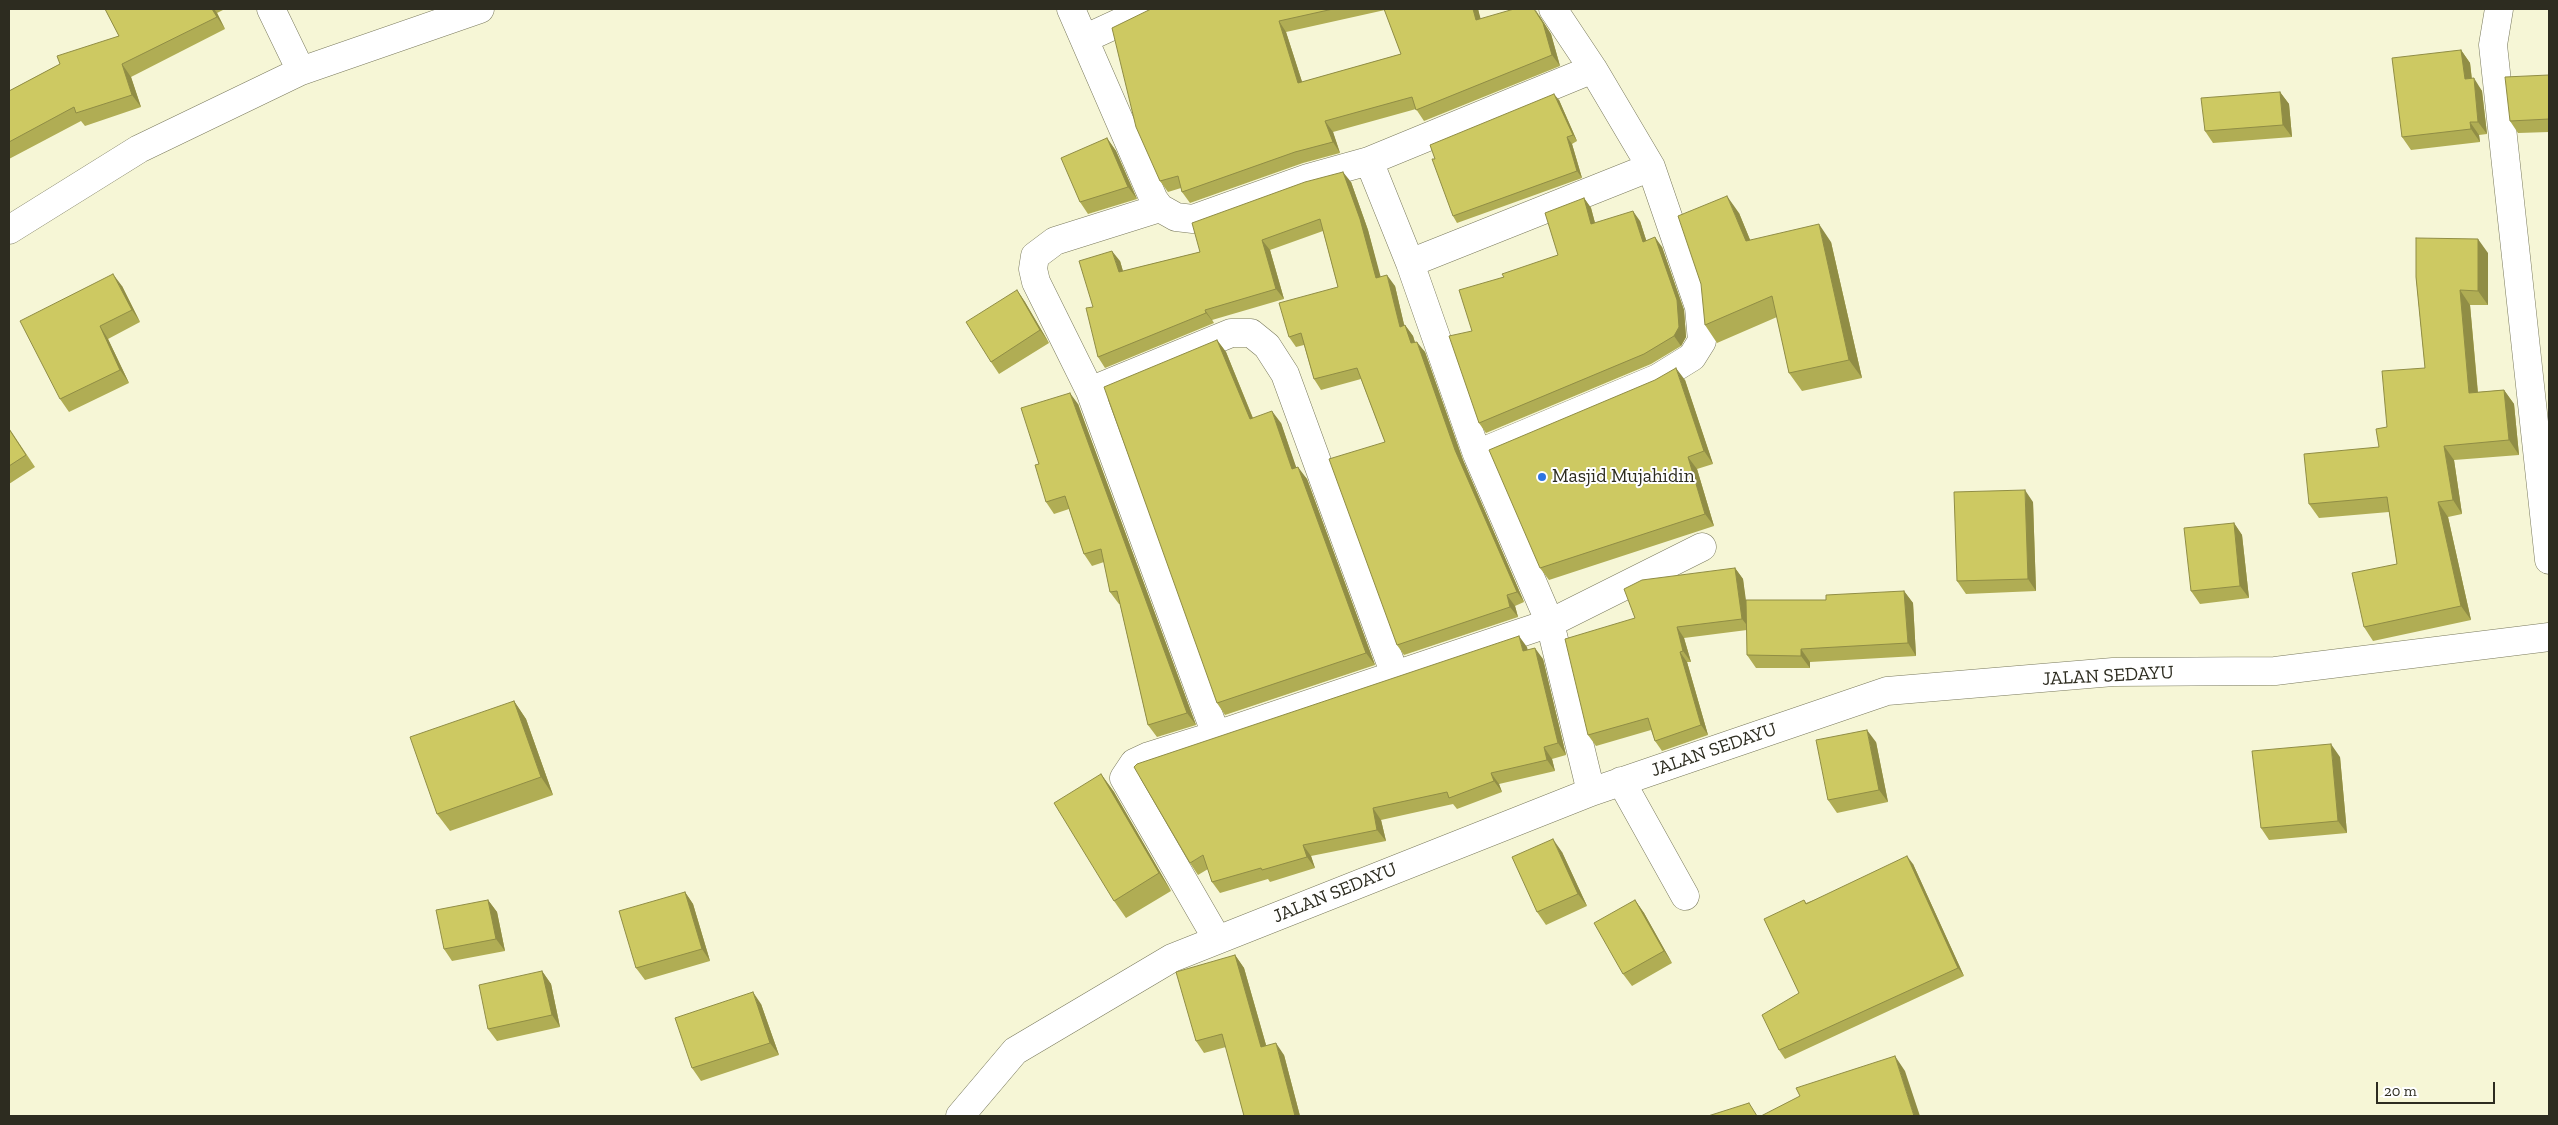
<!DOCTYPE html>
<html>
<head>
<meta charset="utf-8">
<style>
	body { margin:0 }
	#map { position:relative; width:2558px; height:1125px; overflow:hidden; background:#f6f6d6; font-family:"Zilla Slab",serif }
	canvas { display:block }
	.frame { position:absolute; inset:0; border:10px solid #2d2c20; pointer-events:none }
	.scale { position:absolute; left:2376px; top:1082px; width:119px; height:22px; box-sizing:border-box; border:2px solid #2d2c20; border-top:0; padding-left:6px; font-size:15px; line-height:18px; white-space:nowrap; color:#2d2c20; -webkit-text-stroke:4px #fff; paint-order:stroke }
</style>
</head>
<body>
<div id="map">
<canvas width="2558" height="1125"></canvas>
<div class="frame"></div>
<div class="scale">20 m</div>
</div>
<script>
const g = document.querySelector('canvas').getContext('2d');
g.lineJoin = 'round';
const poly = rows => new Path2D(rows.map(r => 'M' + r).join(''));
function trace(path, color, width, dash) { g.strokeStyle = color; g.lineWidth = width; g.lineCap = dash ? 'butt' : 'round'; g.setLineDash(dash || []); g.stroke(path); }
function paint(path, color) { g.fillStyle = color; g.fill(path, 'evenodd'); }
function label(font, color, halo, rows, align = 'center') {
  g.font = font + ' "Zilla Slab",serif'; g.lineWidth = 4; g.setLineDash([]); g.textBaseline = 'middle'; g.strokeStyle = halo; g.fillStyle = color; for (const [text, x, y, turn = 0] of rows) {
    g.save(); g.translate(x, y); g.rotate((+turn || 0) * Math.PI / 180); g.textAlign = isNaN(turn) ? turn : align; if (halo) g.strokeText(text, 0, 0); g.fillText(text, 0, 0); g.restore();
  }
}
const street = poly([
	[271,9,301,71],
	[1071,9,1154,200,1160,208,1176,217,1193,219,1308,178,1369,161,1593,69],
	[2499,9,2493,45,2549,560],
	[1084,39,1149,9],
	[1369,161,1410,263,1477,454,1550,623,1591,792],
	[9,230,139,149,301,71,480,9],
	[1410,263,1651,167],
	[1090,391,1036,282,1033,269,1035,256,1055,241,1160,208],
	[1477,454,1658,378,1692,357,1702,341,1699,307,1651,167,1593,69,1553,9],
	[1216,735,1090,391,1231,333,1251,333,1267,346,1285,374,1395,675],
	[1621,781,1685,896],
	[1217,939,1124,778,1134,763,1149,756,1216,735,1550,623,1702,547],
	[960,1116,1015,1051,1172,958,1591,792,1887,691,2113,672,2275,671,2549,637]
]);
trace(street, '#79795c', 29);
trace(street, '#fff', 28);
paint(poly([
	[105,9,225,9,217,13,225,29,131,77,141,107,85,126,81,121,9,159,9,91,60,64,119,36],
	[1151,9,1478,9,1480,19,1539,15,1551,34,1560,66,1424,121,1416,109,1333,132,1340,153,1303,163,1190,203,1182,192,1181,188,1168,192,1160,181],
	[1385,10,1401,54,1302,82,1286,32],
	[2461,50,2470,63,2472,79,2482,91,2487,134,2479,135,2480,142,2411,150,2402,137],
	[2549,75,2549,132,2518,133,2510,121],
	[2280,92,2289,104,2292,137,2213,143,2205,131],
	[1559,100,1577,141,1572,144,1582,178,1457,223,1453,216],
	[1107,138,1116,151,1137,199,1088,214,1080,202],
	[1351,182,1368,230,1380,277,1395,286,1404,325,1405,325,1413,336,1415,342,1425,352,1463,460,1524,602,1515,606,1518,617,1404,655,1397,645,1385,442,1361,379,1321,390,1314,379,1304,345,1296,347,1289,337,1338,287,1323,231,1270,250,1284,299,1212,320,1214,323,1105,368,1098,357,1093,307,1120,261,1123,271,1200,252],
	[1584,198,1591,208,1595,223,1640,221,1646,240,1662,247,1684,310,1686,337,1681,346,1651,364,1486,433,1479,423,1472,331,1504,277,1558,255],
	[1739,213,1750,240,1831,242,1862,378,1802,391,1789,373,1777,317,1717,343,1705,325],
	[2488,253,2488,305,2470,305,2478,392,2504,390,2514,404,2519,455,2454,460,2462,514,2448,517,2471,620,2373,641,2364,627,2397,564,2389,512,2319,518,2309,504,2379,447,2387,427,2425,368,2416,277],
	[122,286,140,322,108,339,129,383,69,412,60,399],
	[1017,290,1025,302,1049,343,999,374,991,362],
	[1217,340,1226,352,1253,418,1281,423,1296,468,1307,479,1375,665,1225,715,1217,703],
	[1685,380,1713,464,1697,469,1714,526,1549,580,1540,568],
	[1078,404,1196,725,1157,737,1148,725,1120,604,1119,604,1110,592,1104,562,1092,566,1084,554,1069,509,1054,514,1046,502,1039,464],
	[9,428,35,467,9,484],
	[2033,502,2036,591,1966,594,1957,581],
	[2234,523,2242,535,2249,598,2200,604,2191,591],
	[1735,568,1743,579,1746,606,1826,600,1904,591,1913,603,1916,656,1810,662,1810,668,1756,668,1747,655,1747,630,1684,638,1691,662,1687,662,1708,735,1662,751,1655,741,1651,730,1596,746,1588,735,1635,618],
	[1527,647,1527,650,1543,659,1566,755,1552,759,1555,771,1499,784,1502,792,1457,809,1453,804,1381,820,1386,841,1311,856,1315,868,1270,882,1268,879,1220,893,1212,882,1208,869,1198,875,1190,863],
	[514,701,526,719,553,795,450,831,437,814],
	[1876,742,1888,802,1837,813,1828,800],
	[2340,757,2347,833,2269,840,2261,828],
	[1101,774,1114,792,1171,891,1126,918,1114,901],
	[1562,852,1587,906,1546,925,1537,912],
	[1913,864,1964,976,1785,1059,1779,1050,1799,993,1804,900,1806,903],
	[685,892,693,904,710,961,645,980,636,968],
	[488,900,497,912,505,951,452,961,444,949],
	[1635,900,1644,913,1672,963,1632,986,1623,974],
	[1235,955,1244,968,1266,1045,1284,1055,1300,1116,1244,1116,1226,1047,1204,1053,1196,1041],
	[542,971,551,984,560,1027,497,1041,488,1029],
	[761,1004,779,1055,701,1081,692,1068]
]), '#b0ad54');
paint(poly([
	[212,9,214,9,217,13,225,29,217,17],
	[1473,9,1478,9,1484,31,1476,20],
	[1535,9,1551,34,1560,66,1552,55],
	[1279,21,1286,32,1306,94,1298,83],
	[2461,50,2470,63,2473,91,2465,79],
	[122,64,131,77,141,107,132,95],
	[2474,78,2482,91,2487,134,2478,122],
	[2280,92,2289,104,2292,137,2283,125],
	[1554,94,1559,100,1577,141,1573,135],
	[1325,121,1333,132,1340,153,1333,142],
	[2470,122,2479,135,2480,142,2471,129],
	[1567,137,1572,144,1582,178,1577,171],
	[1107,138,1116,151,1137,199,1128,187],
	[1343,172,1351,182,1368,230,1384,289,1376,278],
	[1727,196,1739,213,1758,259,1746,241],
	[1584,198,1591,208,1598,234,1591,224],
	[1633,211,1640,221,1650,252,1643,242],
	[1819,224,1831,242,1862,378,1849,360],
	[1655,237,1662,247,1684,310,1686,337,1681,346,1674,336],
	[2478,239,2488,253,2488,305,2478,291],
	[1262,240,1270,250,1284,299,1276,289],
	[1112,251,1120,261,1126,282,1119,272],
	[113,274,122,286,140,322,132,310],
	[1387,275,1395,286,1407,337,1400,327],
	[1017,290,1025,302,1049,343,1040,330],
	[2460,290,2470,305,2479,407,2469,393],
	[1205,310,1212,320,1214,323,1206,313],
	[1405,325,1413,336,1418,353,1411,343],
	[100,326,108,339,129,383,120,370],
	[1217,340,1226,352,1258,431,1250,419],
	[1417,342,1425,352,1463,460,1524,602,1517,592,1455,450],
	[1676,368,1685,380,1713,464,1704,451],
	[2504,390,2514,404,2519,455,2509,440],
	[1070,393,1078,404,1196,725,1187,713],
	[1272,411,1281,423,1301,481,1292,469],
	[2444,446,2454,460,2462,514,2453,500],
	[1688,457,1697,469,1714,526,1705,514],
	[1298,467,1307,479,1375,665,1366,653],
	[2025,490,2033,502,2036,591,2028,579],
	[2438,502,2448,517,2471,620,2461,606],
	[2234,523,2242,535,2249,598,2240,586],
	[1735,568,1743,579,1750,629,1742,619],
	[1904,591,1913,603,1916,656,1908,643],
	[1507,595,1515,606,1518,617,1510,607],
	[1677,627,1684,638,1691,662,1683,651],
	[1519,636,1527,647,1531,663,1523,651],
	[1535,648,1543,659,1566,755,1558,743],
	[1801,649,1810,662,1810,668,1801,656],
	[1680,652,1687,662,1708,735,1701,725],
	[514,701,526,719,553,795,541,777],
	[1867,730,1876,742,1888,802,1879,790],
	[2331,744,2340,757,2347,833,2338,821],
	[1544,747,1552,759,1555,771,1547,760],
	[1491,773,1499,784,1502,792,1494,781],
	[1101,774,1114,792,1171,891,1159,873],
	[1373,808,1381,820,1386,841,1377,830],
	[1553,839,1562,852,1587,906,1578,894],
	[1303,845,1311,856,1315,868,1307,857],
	[1907,856,1913,864,1964,976,1958,968],
	[685,892,693,904,710,961,702,949],
	[488,900,497,912,505,951,496,939],
	[1635,900,1644,913,1672,963,1664,951],
	[1235,955,1244,968,1270,1059,1261,1047],
	[542,971,551,984,560,1027,552,1015],
	[753,992,761,1004,779,1055,770,1043],
	[1276,1043,1284,1055,1300,1116,1295,1116],
	[1895,1056,1905,1071,1920,1116,1914,1116]
]), '#908d45');
const building = poly([
	[105,9,212,9,217,17,122,64,132,95,76,113,74,107,9,142,9,91,60,64,57,56,119,36,105,9],
	[1151,9,1333,9,1279,21,1298,83,1401,54,1384,9,1473,9,1476,20,1514,9,1534,9,1543,23,1552,55,1416,110,1412,97,1325,121,1333,142,1295,152,1182,192,1178,176,1160,181,1136,127,1112,28,1151,9],
	[2461,50,2465,79,2474,78,2478,122,2470,122,2471,129,2402,137,2392,58,2461,50],
	[2549,75,2549,119,2510,121,2505,77,2549,75],
	[2280,92,2283,125,2205,131,2201,98,2280,92],
	[1554,94,1573,135,1567,137,1577,171,1453,216,1432,159,1435,159,1430,145,1554,94],
	[1107,138,1128,187,1080,202,1061,158,1107,138],
	[1343,172,1360,219,1376,278,1387,275,1400,327,1405,325,1411,343,1417,342,1455,450,1517,592,1507,595,1510,607,1397,645,1329,459,1385,442,1357,368,1314,379,1301,333,1289,337,1279,303,1338,287,1320,219,1262,240,1276,289,1205,310,1206,313,1098,357,1086,308,1093,307,1079,261,1112,251,1119,272,1200,252,1192,223,1305,182,1343,172],
	[1727,196,1746,241,1819,224,1849,360,1789,373,1772,296,1705,325,1701,284,1678,216,1727,196],
	[1584,198,1591,224,1633,211,1643,242,1655,237,1677,300,1679,327,1674,336,1644,354,1479,423,1449,336,1472,331,1459,290,1504,277,1502,274,1558,255,1545,213,1584,198],
	[2416,238,2478,239,2478,291,2460,290,2469,393,2504,390,2509,440,2444,446,2453,500,2438,502,2461,606,2364,627,2352,573,2397,564,2387,497,2309,504,2304,454,2379,447,2376,429,2387,427,2382,371,2425,368,2416,277,2416,238],
	[113,274,132,310,100,326,120,370,60,399,20,321,113,274],
	[1017,290,1040,330,991,362,966,322,1017,290],
	[1217,340,1250,419,1272,411,1292,469,1298,467,1366,653,1217,703,1104,387,1217,340],
	[1676,368,1704,451,1688,457,1705,514,1540,568,1489,450,1655,380,1676,368],
	[1070,393,1187,713,1148,725,1117,591,1110,592,1101,549,1084,554,1065,496,1046,502,1035,465,1039,464,1021,408,1070,393],
	[9,429,26,455,9,466,9,429],
	[2025,490,2028,579,1957,581,1954,492,2025,490],
	[2234,523,2240,586,2191,591,2184,528,2234,523],
	[1735,568,1742,619,1677,627,1683,651,1680,652,1701,725,1655,741,1648,718,1588,735,1565,639,1635,618,1624,589,1642,580,1735,568],
	[1904,591,1908,643,1801,649,1801,656,1747,655,1746,600,1826,600,1826,595,1904,591],
	[1519,636,1523,651,1535,648,1558,743,1544,747,1547,760,1491,773,1494,781,1449,798,1447,792,1373,808,1377,830,1303,845,1307,857,1262,870,1261,868,1212,882,1203,855,1190,863,1134,767,1137,764,1519,636],
	[514,701,541,777,437,814,410,737,514,701],
	[1867,730,1879,790,1828,800,1816,740,1867,730],
	[2331,744,2338,821,2261,828,2252,751,2331,744],
	[1101,774,1159,873,1114,901,1054,803,1101,774],
	[1553,839,1578,894,1537,912,1512,857,1553,839],
	[1907,856,1958,968,1779,1050,1762,1015,1799,993,1764,919,1804,900,1806,904,1907,856],
	[685,892,702,949,636,968,619,911,685,892],
	[488,900,496,939,444,949,436,910,488,900],
	[1635,900,1664,951,1623,974,1594,923,1635,900],
	[1235,955,1261,1047,1276,1043,1295,1116,1244,1116,1222,1034,1196,1041,1176,972,1235,955],
	[542,971,552,1015,488,1029,479,985,542,971],
	[753,992,770,1043,692,1068,675,1018,753,992],
	[1895,1056,1914,1116,1761,1116,1800,1096,1796,1088,1895,1056],
	[1749,1103,1757,1116,1708,1116,1749,1103]
]);
paint(building, '#cdc962');
trace(building, '#908d45', 1);
for (const [x, y, r, color] of [
	[1542,477,5,"#2f75e2"]
]) { const dot = new Path2D(); dot.arc(x, y, r, 0, 2 * Math.PI); g.fillStyle = color; g.fill(dot); trace(dot, '#fff', 2); }
label('19px', '#2d2c20', '#fff', [
	["Masjid Mujahidin",1552,477]
], 'left');
label('19px', '#2d2c20', '#fff', [
	["JALAN SEDAYU",2108,676,-3],
	["JALAN SEDAYU",1714,750,-19],
	["JALAN SEDAYU",1335,893,-22]
]);
</script>
</body>
</html>
